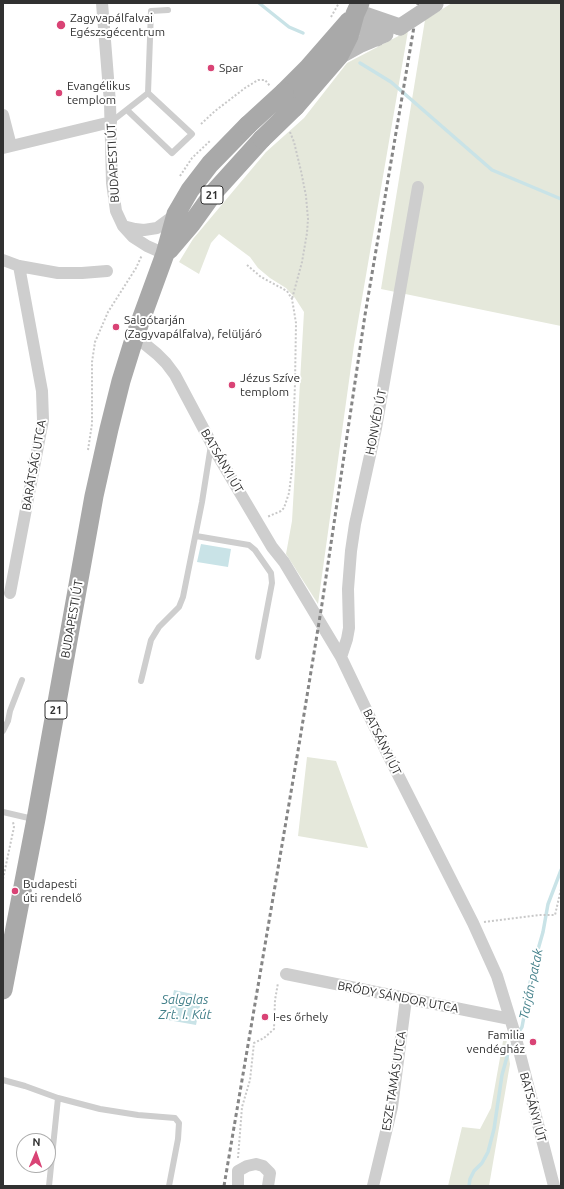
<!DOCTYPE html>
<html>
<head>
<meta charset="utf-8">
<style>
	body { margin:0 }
	#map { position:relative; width:564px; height:1189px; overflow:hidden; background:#fff; font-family:Ubuntu,sans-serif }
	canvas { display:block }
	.frame { position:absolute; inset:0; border:4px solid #313131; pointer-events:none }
	.north { position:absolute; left:16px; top:1133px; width:40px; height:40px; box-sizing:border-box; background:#fff; border:1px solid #adadad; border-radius:50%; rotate:2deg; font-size:11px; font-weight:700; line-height:16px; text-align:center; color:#313131 }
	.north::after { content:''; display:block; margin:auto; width:14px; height:18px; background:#d94375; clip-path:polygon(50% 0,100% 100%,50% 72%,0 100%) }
</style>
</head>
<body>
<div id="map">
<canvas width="564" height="1189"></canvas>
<div class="frame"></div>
<div class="north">N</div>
</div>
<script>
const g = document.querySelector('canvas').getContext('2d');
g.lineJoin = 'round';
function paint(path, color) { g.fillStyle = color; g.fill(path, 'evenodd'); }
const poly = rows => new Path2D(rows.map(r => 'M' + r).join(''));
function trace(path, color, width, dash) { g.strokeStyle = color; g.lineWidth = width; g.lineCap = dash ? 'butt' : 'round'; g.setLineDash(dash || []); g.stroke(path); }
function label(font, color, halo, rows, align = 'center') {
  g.font = font + ' Ubuntu,sans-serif'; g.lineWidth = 4; g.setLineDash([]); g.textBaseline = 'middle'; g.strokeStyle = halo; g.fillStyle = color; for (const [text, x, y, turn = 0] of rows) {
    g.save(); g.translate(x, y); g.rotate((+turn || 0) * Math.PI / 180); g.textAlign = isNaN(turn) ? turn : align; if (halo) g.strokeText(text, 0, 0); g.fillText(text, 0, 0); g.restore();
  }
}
paint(poly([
	[452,3,561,3,561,326,381,289,425,20],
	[408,31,354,345,318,604,286,554,292,521,304,312,295,298,286,288,270,278,258,268,250,257,219,234,211,243,199,274,179,262,193,239,266,152,304,118,347,63],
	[307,757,336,761,368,848,298,836],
	[505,1030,510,1064,489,1186,448,1186,462,1127,480,1129,491,1108]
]), '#e5e8db');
paint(poly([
	[201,544,231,549,228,567,197,562],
	[174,990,202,996,196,1025,168,1020]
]), '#c9e3e7');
trace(poly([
	[259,3,289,27,303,33],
	[360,63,391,82,492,170,561,199],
	[518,1033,522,1027,525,1011,533,967,543,932,548,904,561,870],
	[469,1186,470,1179,474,1171,482,1163,488,1152,494,1129,502,1075,508,1053,514,1042]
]), '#c9e3e7', 3.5);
trace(poly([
	[331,17,339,3],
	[201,124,215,111,245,88,258,80,265,80,270,86],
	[290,132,294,142,301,171,306,196,308,219,307,233,302,262,292,299],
	[180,176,192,158,211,140],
	[247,265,261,277,287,291,292,299,296,323,295,383,292,469,289,493,284,508,281,511,267,517],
	[88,450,92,424,92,362,95,342,108,312,136,268,142,255],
	[3,879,14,827,13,822],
	[484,922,539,915,555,915,561,889],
	[238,1158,242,1107,250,1080,254,1043,264,1038,274,1029,275,1000,278,983]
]), '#c8c8c8', 2, [2, 2]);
trace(poly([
	[127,110,172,153,192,134,148,93],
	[111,122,148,93,151,11,168,10],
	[196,536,249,545,255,550,271,573,272,583,258,657],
	[141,681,151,640,159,627,179,607,183,597,202,502,211,445],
	[3,731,8,721,10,711,22,680],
	[3,812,33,819],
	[3,1080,25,1086,58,1098,100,1109,138,1115,175,1118,179,1123,178,1139,169,1186],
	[49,1186,58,1098]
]), '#cecece', 6);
trace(poly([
	[102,3,110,103,112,183,116,211,123,226,133,237,147,246,165,254],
	[3,115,11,146],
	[3,148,111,122],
	[123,226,135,229,144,230,157,228,176,214],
	[3,260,19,266,58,273,82,273,107,271],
	[135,336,157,354,166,363,175,375,217,454,272,547,284,562,341,657,387,753,473,923,497,976,514,1031,554,1186],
	[10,593,43,420,42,391,19,266],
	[341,657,347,639,349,628,348,589,351,551,355,524,376,428,418,187],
	[286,974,510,1019],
	[238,1186,238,1171,247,1166,256,1164,263,1166,270,1173,268,1186],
	[373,1186,392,1107,406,999]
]), '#cecece', 12);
trace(poly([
	[377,38,356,23,355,14,368,16,400,27],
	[339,56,359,45,385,34]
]), '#bbb', 17);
trace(poly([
	[284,92,308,68,349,21],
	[295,107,339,56,349,36,355,14,360,3],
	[169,250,192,223,215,191,262,139],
	[3,990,36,819,94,496,109,429,121,381,135,336,165,254,176,214,190,190,210,164,248,125]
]), '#a9a9a9', 19);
trace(poly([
	[224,1186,299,745,322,604,365,315,418,3]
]), '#868686', 3, [4, 3]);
trace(poly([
	[400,27,435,4]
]), '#bbb', 17);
trace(poly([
	[248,125,284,92],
	[262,139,295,107]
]), '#a9a9a9', 19);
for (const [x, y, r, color] of [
	[61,25,5,"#d94375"],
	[211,68,4,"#d94375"],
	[59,93,4,"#d94375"],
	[116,327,4,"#d94375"],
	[232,385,4,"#d94375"],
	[15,891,4,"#d94375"],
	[265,1017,4,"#d94375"],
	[533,1042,4,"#d94375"]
]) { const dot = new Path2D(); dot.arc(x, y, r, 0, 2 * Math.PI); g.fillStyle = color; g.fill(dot); trace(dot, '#fff', 1.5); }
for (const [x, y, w] of [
	[212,195,22],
	[56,710,22]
]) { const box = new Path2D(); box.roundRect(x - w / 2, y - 9, w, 18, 3); g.fillStyle = '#fff'; g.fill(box); trace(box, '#313131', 1); }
label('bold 11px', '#313131', null, [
	["21",212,195],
	["21",56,710]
]);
label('12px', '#313131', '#fff', [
	["Zagyvapálfalvai",70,18],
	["Egészsgécentrum",70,32],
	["Spar",219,68],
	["Evangélikus",67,86],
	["templom",67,100],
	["Salgótarján",124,320],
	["(Zagyvapálfalva), felüljáró",124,334],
	["Jézus Szíve",240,378],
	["templom",240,392],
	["Budapesti",23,884],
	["úti rendelő",23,898],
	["I-es őrhely",273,1017],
	["Familia",525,1035,"right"],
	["vendégház",525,1049,"right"]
], 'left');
label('12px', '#313131', '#fff', [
	["BUDAPESTI ÚT",113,163,-93],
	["HONVÉD ÚT",376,422,-79],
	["BATSÁNYI ÚT",222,461,60],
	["BARÁTSÁG UTCA",34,465,-80],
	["BUDAPESTI ÚT",72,619,-80],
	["BATSÁNYI ÚT",382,742,64],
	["BRÓDY SÁNDOR UTCA",398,997,11],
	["ESZE TAMÁS UTCA",394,1081,-81],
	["BATSÁNYI ÚT",533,1107,75]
]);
label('italic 13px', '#417f89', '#fff', [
	["Tarján-patak",531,984,-78],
	["Salgglas",185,1000],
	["Zrt. I. Kút",185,1015]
]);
</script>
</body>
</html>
